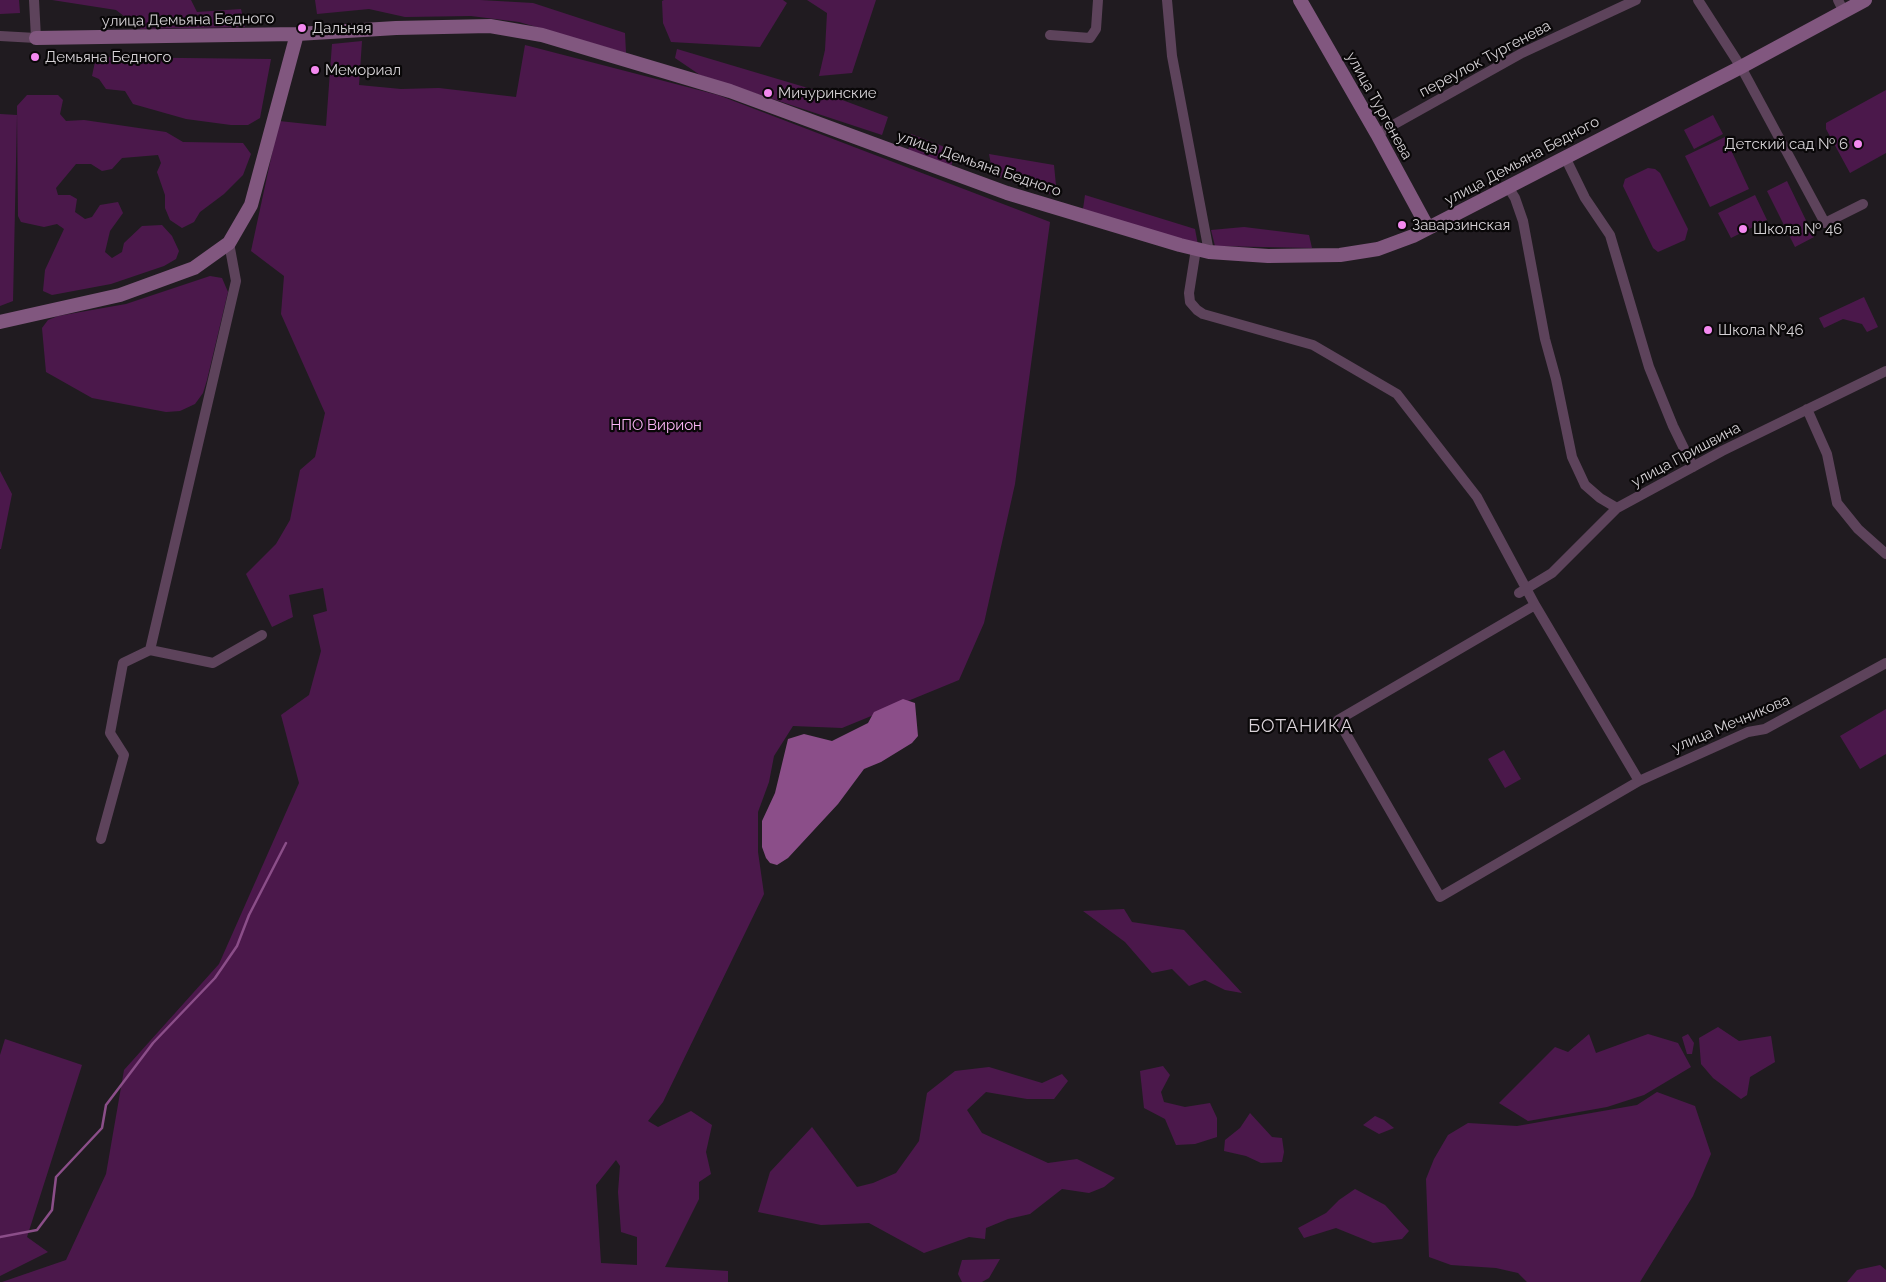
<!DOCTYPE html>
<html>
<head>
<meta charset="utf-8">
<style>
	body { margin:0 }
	canvas { display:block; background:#201b20 }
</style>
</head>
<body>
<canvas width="1886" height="1282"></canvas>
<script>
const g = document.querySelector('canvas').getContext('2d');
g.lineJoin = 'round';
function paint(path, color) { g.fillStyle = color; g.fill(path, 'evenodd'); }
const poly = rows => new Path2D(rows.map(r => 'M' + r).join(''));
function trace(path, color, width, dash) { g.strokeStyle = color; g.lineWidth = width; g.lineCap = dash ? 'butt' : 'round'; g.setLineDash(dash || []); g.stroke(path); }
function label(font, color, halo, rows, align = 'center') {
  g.font = font + ' Raleway,sans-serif'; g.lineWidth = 4.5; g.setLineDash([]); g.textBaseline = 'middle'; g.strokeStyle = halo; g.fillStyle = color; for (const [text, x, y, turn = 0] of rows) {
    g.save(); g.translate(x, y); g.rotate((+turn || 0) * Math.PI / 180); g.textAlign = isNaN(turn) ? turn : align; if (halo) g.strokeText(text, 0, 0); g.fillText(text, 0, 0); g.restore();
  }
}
paint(poly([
	[0,0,19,0,20,13,0,14],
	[52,0,191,0,197,12,241,9,245,27,141,29,116,10],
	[315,0,480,0,533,3,625,33,626,53,519,22,471,16,405,17,369,9,317,14],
	[783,0,787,3,760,47,671,42,663,23,662,1,664,0],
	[807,0,876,0,852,73,819,76,825,50,827,13],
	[362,41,359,85,401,89,439,88,516,97,525,45,718,95,1050,222,1015,484,984,623,959,680,842,728,793,726,774,756,769,782,758,812,758,852,764,894,663,1102,648,1121,658,1127,691,1111,712,1125,706,1152,711,1174,699,1182,699,1199,665,1267,728,1271,728,1282,2,1282,66,1260,106,1174,124,1070,219,964,299,783,281,715,309,695,321,651,313,615,327,611,323,588,289,595,293,617,272,627,246,574,276,544,290,520,300,470,315,457,325,413,281,314,284,276,251,251,279,121,326,126,332,44],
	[616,1160,620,1166,618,1192,621,1232,637,1237,637,1265,601,1263,596,1185],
	[677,49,818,91,888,117,882,135,700,75,675,58],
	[96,57,271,59,260,118,248,125,231,125,186,119,133,104,125,91,106,89,99,79,92,76],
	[1886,90,1886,153,1850,173,1826,129,1826,123],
	[27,95,58,95,63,100,60,114,66,121,84,120,166,132,183,142,243,143,251,154,243,175,224,194,200,212,194,222,182,228,170,220,165,208,165,195,157,172,161,163,158,155,122,158,112,169,102,171,91,164,76,164,56,188,58,195,70,195,77,199,75,212,85,219,92,217,100,205,118,202,123,213,110,231,105,252,112,258,122,252,124,243,142,226,162,225,172,236,179,251,176,259,164,266,111,284,52,295,43,291,45,270,64,229,57,224,44,227,21,222,18,216,17,106],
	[0,114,17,115,13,301,0,306],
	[1713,115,1723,134,1694,149,1684,130],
	[911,134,955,151,951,167,908,152],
	[1725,137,1749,189,1710,207,1685,156],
	[989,154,1054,165,1057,196,993,175],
	[1648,168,1655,169,1660,173,1688,229,1685,240,1658,252,1653,248,1623,186,1625,179],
	[1787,181,1814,237,1795,247,1767,191],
	[1085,195,1195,229,1198,245,1083,209],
	[1755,195,1767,220,1731,238,1718,213],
	[1244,227,1309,235,1312,248,1215,246,1211,230],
	[210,276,222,278,228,292,207,380,203,393,195,404,180,411,166,412,92,398,46,372,42,328,48,320,58,316,126,304],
	[1864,297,1878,327,1867,332,1862,324,1843,319,1824,328,1819,318],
	[0,471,12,494,1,549,0,549],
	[1886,709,1886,754,1860,769,1840,736],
	[1504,750,1521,779,1505,788,1488,759],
	[1124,909,1132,922,1184,930,1242,993,1225,990,1205,980,1189,986,1172,969,1152,973,1125,942,1083,911],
	[1718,1027,1739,1041,1771,1036,1775,1062,1750,1077,1747,1095,1741,1099,1713,1078,1701,1064,1699,1038],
	[1589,1034,1596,1053,1648,1034,1678,1043,1691,1067,1644,1095,1607,1107,1528,1121,1499,1103,1555,1047,1568,1052],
	[1688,1034,1694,1043,1692,1054,1687,1054,1682,1037],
	[5,1039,82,1065,27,1237,48,1252,0,1276,0,1055],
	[1163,1066,1170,1075,1161,1092,1164,1102,1185,1107,1210,1103,1217,1118,1217,1137,1195,1144,1176,1145,1165,1119,1144,1108,1140,1071],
	[989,1067,1042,1083,1062,1074,1068,1081,1054,1099,1027,1099,986,1092,967,1110,982,1133,1048,1163,1077,1159,1115,1178,1104,1187,1089,1193,1062,1189,1030,1214,1008,1219,986,1228,985,1239,969,1237,924,1253,869,1223,821,1225,758,1212,770,1172,812,1127,857,1187,873,1183,896,1173,919,1141,927,1093,955,1071],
	[1657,1092,1695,1106,1711,1154,1693,1196,1640,1282,1527,1282,1518,1273,1496,1268,1451,1265,1429,1257,1426,1179,1434,1159,1448,1135,1468,1123,1517,1126,1637,1105],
	[1250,1113,1272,1137,1282,1138,1284,1152,1282,1162,1261,1163,1246,1156,1224,1151,1225,1140,1240,1128],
	[1375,1116,1384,1120,1394,1128,1379,1134,1363,1125],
	[1355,1189,1385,1205,1409,1231,1402,1239,1373,1243,1336,1228,1304,1238,1298,1228,1326,1213,1339,1200],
	[1000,1259,989,1278,982,1282,962,1282,958,1274,962,1260],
	[1880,1265,1886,1270,1886,1282,1847,1282,1857,1270]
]), '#4b184b');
paint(poly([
	[903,699,915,703,918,736,912,743,881,762,864,769,838,804,788,858,777,865,770,863,766,858,762,847,762,821,775,793,788,739,804,734,832,741,868,723,874,712]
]), '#8b4e89');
trace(poly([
	[0,1237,37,1230,52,1210,56,1177,102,1128,106,1105,153,1043,215,978,237,946,249,915,286,843]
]), '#8b4e89', 2.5);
trace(poly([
	[1167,0,1172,56,1209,252],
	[1698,0,1741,67,1825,223,1863,204],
	[1838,0,1844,12],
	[1050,35,1090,38,1096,29,1098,0],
	[0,36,36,38,34,0],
	[1377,134,1522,53,1636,0],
	[1565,157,1585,198,1610,235,1649,367,1673,426,1693,467],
	[1508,187,1515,198,1523,221,1545,339,1556,379,1572,457,1585,485,1600,498,1617,508],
	[1196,249,1189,293,1190,302,1197,310,1203,314,1313,345,1397,394,1477,497,1535,605,1639,781],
	[1807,409,1827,454,1837,503,1858,529,1886,554],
	[1519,593,1552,573,1617,508,1722,451,1886,371],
	[1535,605,1338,720,1440,897,1639,781,1748,732,1765,729,1886,663],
	[150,650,236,281,229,243],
	[101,839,124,755,110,733,123,663,150,650,213,663,262,635]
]), '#5d435b', 10);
trace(poly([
	[1300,0,1377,134,1428,228],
	[36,38,297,34,396,28,490,26,542,35,730,91,1007,193,1180,245,1209,252,1268,256,1340,255,1378,249,1413,236,1741,67,1865,0],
	[0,322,120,295,194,268,229,243,251,205,297,34]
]), '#81577f', 14);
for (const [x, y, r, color] of [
	[302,28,5,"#f489f0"],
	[35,57,5,"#f489f0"],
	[315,70,5,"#f489f0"],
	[768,93,5,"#f489f0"],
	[1858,144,5,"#f489f0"],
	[1402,225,5,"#f489f0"],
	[1743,229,5,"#f489f0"],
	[1708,330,5,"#f489f0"]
]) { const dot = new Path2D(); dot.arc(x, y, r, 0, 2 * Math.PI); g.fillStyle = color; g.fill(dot); trace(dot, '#090708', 2); }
label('15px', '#d6d2d6', '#090708', [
	["улица Демьяна Бедного",188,20,-1],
	["переулок Тургенева",1485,59,-28],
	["улица Тургенева",1379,106,61],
	["улица Демьяна Бедного",1522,161,-28],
	["улица Демьяна Бедного",979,164,19],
	["улица Пришвина",1686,455,-28],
	["улица Мечникова",1731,724,-23]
]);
label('15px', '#d6d2d6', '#090708', [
	["Дальняя",312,28],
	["Демьяна Бедного",45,57],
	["Мемориал",325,70],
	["Мичуринские",778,93],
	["Детский сад № 6",1848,144,"right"],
	["Заварзинская",1412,225],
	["Школа № 46",1753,229],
	["Школа №46",1718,330]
], 'left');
label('15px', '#fbb5f7', '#090708', [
	["НПО Вирион",656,425]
]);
g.letterSpacing = '1px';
label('18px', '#dad3d9', '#090708', [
	["БОТАНИКА",1301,727]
]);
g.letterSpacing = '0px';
</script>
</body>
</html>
